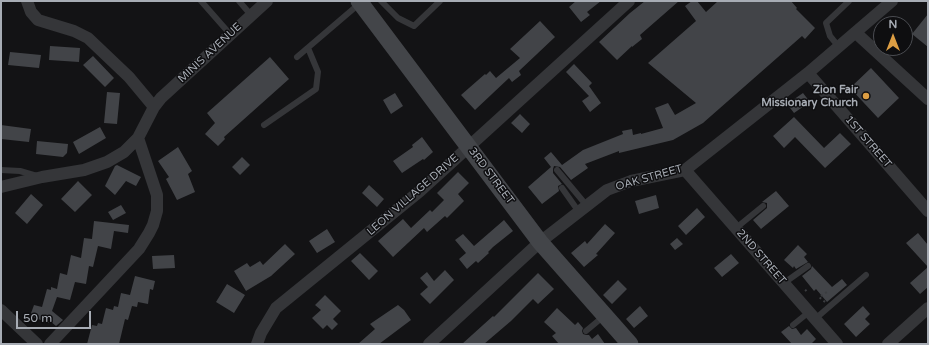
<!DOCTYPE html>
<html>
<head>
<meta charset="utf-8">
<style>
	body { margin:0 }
	#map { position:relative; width:929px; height:345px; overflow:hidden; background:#131315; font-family:"Varela Round",sans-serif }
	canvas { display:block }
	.frame { position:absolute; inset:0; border:2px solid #a7acb4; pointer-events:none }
	.north { position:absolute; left:873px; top:16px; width:40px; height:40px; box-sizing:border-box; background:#0e0e10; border:1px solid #4b4d52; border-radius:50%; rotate:0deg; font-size:11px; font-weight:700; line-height:16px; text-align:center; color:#a7acb4 }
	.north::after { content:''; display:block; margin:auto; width:14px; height:18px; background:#dd9e43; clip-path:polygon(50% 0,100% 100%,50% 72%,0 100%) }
	.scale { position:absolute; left:16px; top:311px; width:75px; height:18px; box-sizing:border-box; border:2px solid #a7acb4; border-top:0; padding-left:5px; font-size:12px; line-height:14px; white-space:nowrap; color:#a7acb4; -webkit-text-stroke:3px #0e0e10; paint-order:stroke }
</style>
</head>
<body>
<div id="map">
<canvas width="929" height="345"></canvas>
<div class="frame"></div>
<div class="north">N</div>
<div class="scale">50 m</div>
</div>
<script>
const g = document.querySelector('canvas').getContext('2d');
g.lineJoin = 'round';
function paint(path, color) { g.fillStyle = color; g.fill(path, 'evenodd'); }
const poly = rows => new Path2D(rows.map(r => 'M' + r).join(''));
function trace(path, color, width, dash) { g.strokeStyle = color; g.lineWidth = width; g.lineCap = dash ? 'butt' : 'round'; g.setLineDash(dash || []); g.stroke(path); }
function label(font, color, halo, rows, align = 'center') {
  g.font = font + ' "Varela Round",sans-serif'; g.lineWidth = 3; g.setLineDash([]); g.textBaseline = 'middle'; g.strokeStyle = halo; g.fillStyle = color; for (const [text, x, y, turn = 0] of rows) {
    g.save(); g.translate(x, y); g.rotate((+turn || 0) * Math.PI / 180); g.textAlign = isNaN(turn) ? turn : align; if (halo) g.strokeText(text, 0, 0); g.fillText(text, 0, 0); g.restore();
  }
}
paint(poly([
	[576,1,601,1,587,12,590,15,581,22,569,7],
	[645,1,679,1,640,35,642,39,632,47,632,46,617,60,599,42,630,13],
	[692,1,697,1,706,12,718,1,791,1,797,8,796,9,815,28,805,39,802,36,703,123,673,140,619,153,619,151,585,164,588,168,571,180,560,167,554,166,553,169,553,173,562,184,558,186,559,191,542,204,528,187,551,167,544,158,551,152,562,165,583,150,623,134,622,131,632,129,633,135,641,133,641,134,663,128,655,108,668,103,675,115,696,103,648,63,696,21,685,6],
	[928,14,928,47,912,34],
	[540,21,555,37,519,71,521,75,512,82,509,78,475,110,461,95,485,74,486,75,490,71,496,78,520,58,510,49],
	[50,46,80,48,79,62,49,60],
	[10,52,41,55,39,68,8,65],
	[93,56,114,78,105,87,83,65],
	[270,57,289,79,224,137,225,139,218,146,205,134,215,123,207,113],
	[574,64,592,83,589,86,601,103,590,112,582,101,589,96,566,72],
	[871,68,899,98,878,118,850,88],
	[107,92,120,93,117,124,104,123],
	[395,93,403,106,391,114,383,100],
	[803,93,810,102,794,113,787,104],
	[520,114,530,124,522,133,511,123],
	[794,117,824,148,840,133,851,144,825,168,795,137,784,148,773,136],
	[1,125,31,129,29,142,1,139],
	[100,127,106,138,79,154,73,142],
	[422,137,433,152,424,160,423,159,402,173,393,161,413,147,412,145],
	[37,141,68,144,67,153,63,157,36,154],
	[178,147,192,171,188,174,195,192,177,200,166,179,169,177,158,161],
	[242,157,250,165,240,175,232,167],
	[117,165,141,177,136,186,126,181,115,195,105,186,115,166],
	[458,172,469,183,458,194,464,201,447,218,445,216,427,232,424,228,393,257,378,241,403,219,411,228,430,210,432,212,444,200,437,193],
	[78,181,92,195,75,212,61,199],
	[369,185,384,199,377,207,362,193],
	[776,191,789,206,761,229,753,220,767,208,767,203,762,202],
	[31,194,43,205,27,224,15,213],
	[656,195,659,208,639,214,635,201],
	[121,205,126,213,113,220,108,212],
	[697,208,705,217,686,235,678,226],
	[504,220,513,231,493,247,488,252,489,253,478,263,476,261,467,269,459,259,466,253,455,240,463,234,474,246],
	[94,221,129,225,128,233,114,231,111,249,98,246,93,267,89,266,86,284,75,282,70,300,57,297,52,311,63,320,56,326,50,321,49,323,30,316,34,305,42,307,47,289,51,290,51,287,57,289,60,273,67,275,71,255,81,258,84,238,92,239],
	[605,224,615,233,596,254,598,255,584,267,571,253,585,241,587,244],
	[327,229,335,242,317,253,309,241],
	[918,233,928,245,928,287,920,294,910,283,928,267,906,243],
	[677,238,683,244,675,250,670,244],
	[285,244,295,254,271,276,246,291,234,271,247,263,250,267,260,261,263,265],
	[798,245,807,254,804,257,808,262,796,269,794,266,793,268,784,260],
	[360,253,378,271,369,280,351,261],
	[731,254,739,263,722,277,714,268],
	[174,255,175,268,153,269,152,256],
	[812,266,832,287,842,279,847,285,827,302,816,289,814,291,802,276,811,269],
	[445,270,454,280,430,304,420,294,428,287,420,278,427,272,434,281],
	[538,273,554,289,538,304,533,299,511,321,484,344,462,344,493,316,494,317],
	[135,276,155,281,153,290,150,289,148,304,138,302,137,307,132,306,128,320,125,319,119,344,87,344,92,325,97,326,98,323,102,324,106,308,113,310,114,306,118,307,121,293,130,295],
	[618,280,627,289,612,304,603,295],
	[227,284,245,295,234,313,216,302],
	[325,295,341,311,333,319,338,324,332,330,327,325,323,329,312,318,321,310,315,305],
	[398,305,404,310,411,320,379,344,358,344,375,329,370,324],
	[640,306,648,316,634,328,626,319],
	[863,306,870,314,865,319,870,324,856,337,844,324],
	[557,308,575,325,578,322,583,328,582,331,583,334,586,335,589,335,592,339,598,334,605,344,559,344,552,336,556,333,544,322],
	[789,326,792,329,796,328,801,335,807,329,816,339,811,344,792,344,781,332]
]), '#424448');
trace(poly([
	[805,291,809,288],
	[825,302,819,297,827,292]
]), '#3b3d40', 2, [2, 3]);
trace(poly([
	[201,1,230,34],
	[239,1,251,15],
	[381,1,398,18,414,26,440,1],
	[839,47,830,36,826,23,849,1],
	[297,57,359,4],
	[264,125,316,89,318,72,308,48],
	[1,170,20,171,37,176],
	[557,170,587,206],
	[562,188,579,212],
	[736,228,763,206],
	[784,283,808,266],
	[815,319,866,275],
	[793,325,809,312],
	[586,331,604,316]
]), '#353639', 6);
trace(poly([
	[27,1,31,12,38,20,74,31,88,38,129,77,154,107],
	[856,33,928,99],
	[808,73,928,211],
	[685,170,837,344],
	[1,187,42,177,84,170,107,162,124,152,138,138,154,107,161,98,267,1],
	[1,310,37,344],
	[50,344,139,249,149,233,153,225,157,211,157,195,138,138],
	[257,344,261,333,276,308,420,191,629,1],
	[429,344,540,242,607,190,631,181,685,170,808,73,892,1],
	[888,344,928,308]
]), '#353639', 12);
trace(poly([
	[359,1,540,242,630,344]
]), '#434549', 17);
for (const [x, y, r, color] of [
	[866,96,4,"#dd9e43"]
]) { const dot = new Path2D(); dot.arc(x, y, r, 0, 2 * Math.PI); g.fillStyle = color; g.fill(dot); trace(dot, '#0e0e10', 1.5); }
label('11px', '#a7acb4', '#0e0e10', [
	["MINIS AVENUE",210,53,-43],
	["1ST STREET",868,142,49],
	["3RD STREET",491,176,53],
	["OAK STREET",649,178,-16],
	["LEON VILLAGE DRIVE",413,195,-41],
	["2ND STREET",761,257,49]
]);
label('bold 11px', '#a7acb4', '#0e0e10', [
	["Zion Fair",858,90],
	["Missionary Church",858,103]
], 'right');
</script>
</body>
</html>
